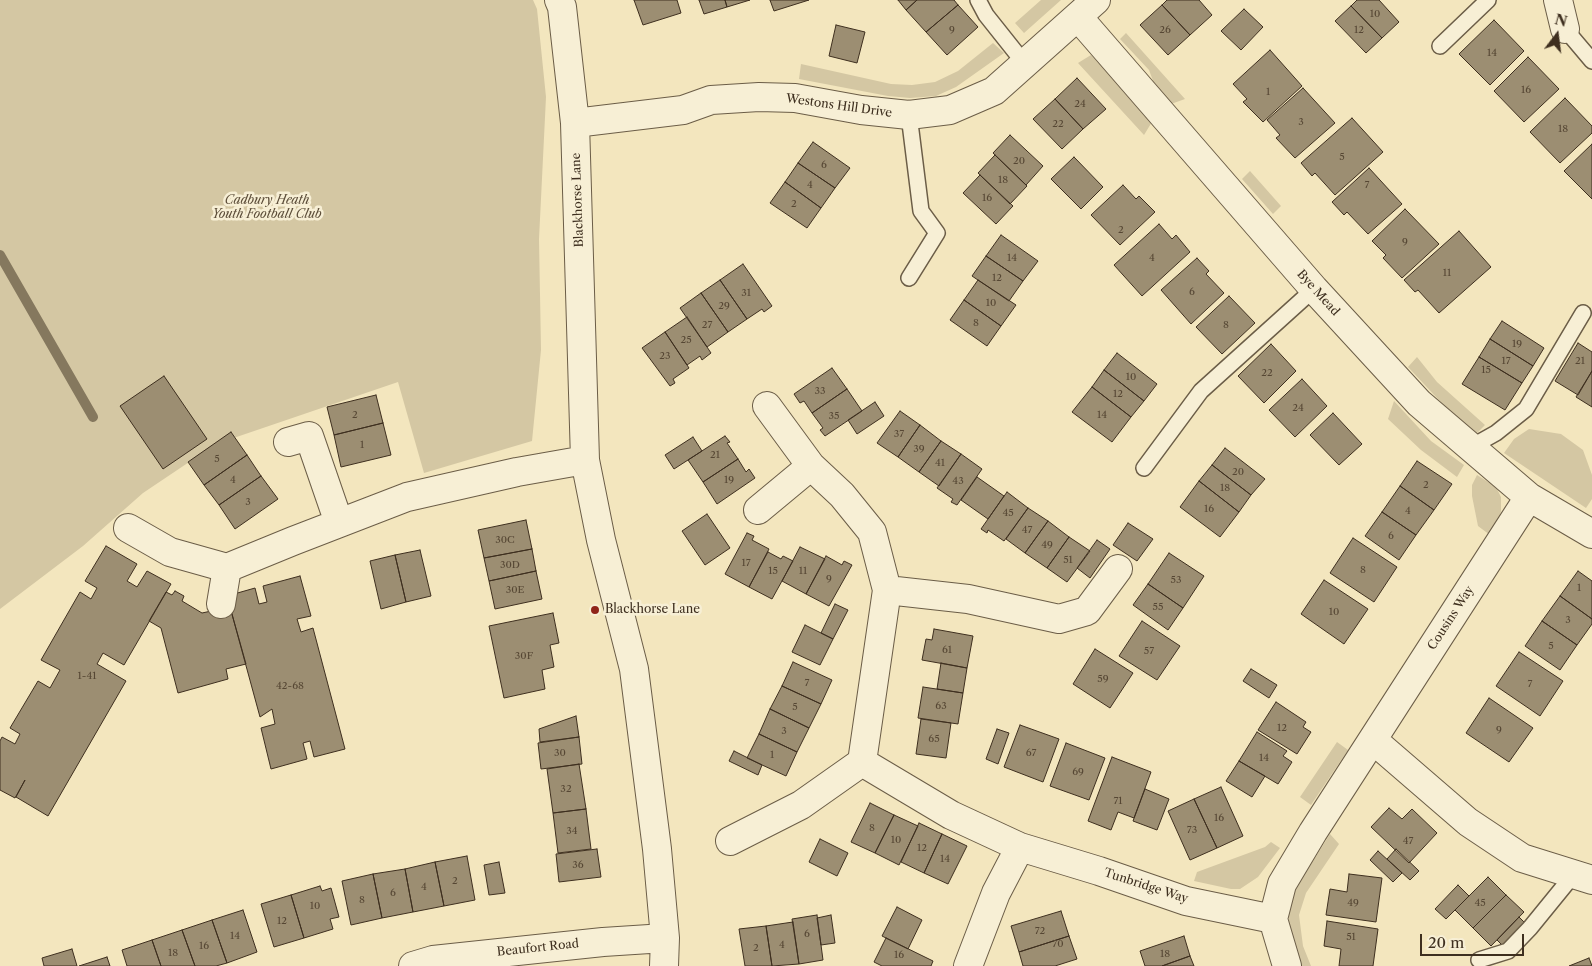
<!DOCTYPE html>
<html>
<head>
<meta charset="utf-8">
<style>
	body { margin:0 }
	#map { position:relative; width:1592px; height:966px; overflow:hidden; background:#f3e6be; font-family:"Libre Caslon Text",serif }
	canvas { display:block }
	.north { position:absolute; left:1532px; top:10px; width:50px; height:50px; -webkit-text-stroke:4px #f7efd5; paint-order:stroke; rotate:15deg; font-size:14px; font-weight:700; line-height:20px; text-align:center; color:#3e2f1f }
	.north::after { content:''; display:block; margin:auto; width:18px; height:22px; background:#3e2f1f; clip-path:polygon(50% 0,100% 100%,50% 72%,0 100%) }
	.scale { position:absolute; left:1420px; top:934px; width:104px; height:22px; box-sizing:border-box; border:2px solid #3e2f1f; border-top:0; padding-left:6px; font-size:15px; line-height:18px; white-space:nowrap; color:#3e2f1f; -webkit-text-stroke:4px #f7efd5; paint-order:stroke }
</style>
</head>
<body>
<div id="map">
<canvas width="1592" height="966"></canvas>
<div class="north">N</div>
<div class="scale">20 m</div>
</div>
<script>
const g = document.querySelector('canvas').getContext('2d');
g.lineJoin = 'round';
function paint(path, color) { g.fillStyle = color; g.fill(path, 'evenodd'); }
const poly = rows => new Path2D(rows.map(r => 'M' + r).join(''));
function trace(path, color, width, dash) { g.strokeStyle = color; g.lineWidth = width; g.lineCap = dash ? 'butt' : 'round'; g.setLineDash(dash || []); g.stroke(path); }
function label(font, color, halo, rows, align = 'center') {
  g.font = font + ' "Libre Caslon Text",serif'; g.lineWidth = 5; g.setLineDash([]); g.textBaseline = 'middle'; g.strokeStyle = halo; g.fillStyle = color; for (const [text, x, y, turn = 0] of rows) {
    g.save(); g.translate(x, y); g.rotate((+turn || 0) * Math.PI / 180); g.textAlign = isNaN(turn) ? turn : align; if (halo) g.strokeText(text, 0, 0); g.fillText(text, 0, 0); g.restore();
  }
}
paint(poly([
	[0,0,533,0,537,9,546,97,539,239,541,350,532,441,424,473,398,382,216,444,143,493,83,546,0,609],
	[1041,0,1061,0,1024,33,1015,23],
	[1126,33,1185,99,1171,104,1155,86,1149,70,1120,39],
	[993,43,1004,53,956,87,936,96,910,98,888,96,799,79,801,64,891,84,912,85,935,82,958,71],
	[1091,55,1128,95,1155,117,1144,135,1078,63],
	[1250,171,1281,206,1273,214,1242,179],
	[1417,357,1437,382,1485,425,1476,434,1452,414,1408,367],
	[1394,401,1431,441,1464,465,1457,477,1421,450,1388,419],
	[1529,429,1561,434,1583,450,1592,475,1592,499,1586,508,1504,453,1514,439],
	[1477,475,1496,487,1501,497,1501,511,1499,520,1490,535,1478,526,1472,496,1472,485],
	[1337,742,1348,750,1311,805,1300,797],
	[1330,834,1339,844,1306,893,1299,915,1303,946,1311,966,1300,966,1289,926,1289,904,1299,883],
	[1271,842,1280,848,1258,877,1240,889,1231,889,1194,881,1197,872,1265,847]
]), '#d4c7a3');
trace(poly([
	[0,255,93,417]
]), '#85785e', 10);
const building = poly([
	[634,0,677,0,681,13,643,25,634,0],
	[699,0,725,0,727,7,704,14,699,0],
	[725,0,750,0,727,7,725,0],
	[770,0,809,0,774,11,770,0],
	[898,0,917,0,906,10,898,0],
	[917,0,954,0,958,5,926,32,906,10,917,0],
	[1167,0,1199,0,1212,15,1190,35,1162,5,1167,0],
	[1357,0,1379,0,1399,22,1382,38,1351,6,1357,0],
	[958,5,978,27,947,55,926,32,958,5],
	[1162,5,1190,35,1168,55,1140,25,1162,5],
	[1351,6,1382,38,1366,53,1335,21,1351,6],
	[1244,9,1263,27,1241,50,1221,31,1244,9],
	[1494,20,1524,51,1490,85,1459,54,1494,20],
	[836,25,865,32,857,63,829,56,836,25],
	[1270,50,1302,86,1263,122,1243,102,1247,99,1233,84,1270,50],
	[1528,57,1559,89,1524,122,1494,91,1528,57],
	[1077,78,1106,109,1083,129,1055,99,1077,78],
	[1303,88,1335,123,1295,158,1276,138,1280,135,1267,120,1303,88],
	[1565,98,1592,126,1592,133,1560,163,1530,132,1565,98],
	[1055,99,1083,129,1062,149,1033,119,1055,99],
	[1352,118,1383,152,1335,195,1315,173,1312,176,1301,163,1352,118],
	[1010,135,1043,166,1026,185,993,153,1010,135],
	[813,142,850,168,835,188,798,163,813,142],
	[1592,144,1592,199,1564,171,1592,144],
	[995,155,1027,186,1010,204,978,173,995,155],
	[1074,157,1103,187,1081,209,1051,179,1074,157],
	[798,163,835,188,821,208,785,182,798,163],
	[1369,168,1402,204,1368,234,1347,212,1344,215,1332,202,1369,168],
	[980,175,1013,206,996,224,963,193,980,175],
	[785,182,821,208,807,228,770,203,785,182],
	[1123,185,1136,199,1139,196,1155,212,1120,245,1091,215,1123,185],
	[1405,209,1439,244,1402,278,1383,258,1386,255,1372,241,1405,209],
	[1159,224,1172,239,1176,235,1190,252,1142,296,1114,265,1159,224],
	[1459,231,1491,267,1439,313,1418,290,1415,292,1404,280,1459,231],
	[1001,235,1038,261,1023,281,986,256,1001,235],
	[986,256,1023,281,1009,301,972,276,986,256],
	[1197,258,1209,271,1206,274,1224,293,1191,324,1161,290,1197,258],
	[743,264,772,306,764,312,762,309,747,319,720,280,743,264],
	[720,280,747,319,728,332,701,293,720,280],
	[978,280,1016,305,1001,326,964,300,978,280],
	[701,293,728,332,707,347,680,308,701,293],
	[1229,296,1255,323,1222,354,1196,327,1229,296],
	[964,300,1001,326,987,346,950,320,964,300],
	[687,317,711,353,702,360,700,356,687,365,665,332,687,317],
	[1502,321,1544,348,1533,366,1490,339,1502,321],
	[665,332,689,368,673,379,675,383,670,386,642,348,665,332],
	[1490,339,1533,366,1522,383,1479,357,1490,339],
	[1578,343,1592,352,1592,371,1578,395,1555,381,1578,343],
	[1271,344,1296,371,1264,403,1238,376,1271,344],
	[1117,353,1157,384,1144,401,1104,370,1117,353],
	[1479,357,1522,383,1505,410,1462,384,1479,357],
	[832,368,847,389,812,413,804,401,800,403,794,394,832,368],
	[1104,370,1144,401,1131,417,1092,387,1104,370],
	[1592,371,1592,407,1576,397,1592,371],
	[164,376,207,439,163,469,120,406,164,376],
	[1302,379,1327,406,1295,437,1269,410,1302,379],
	[1092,387,1131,417,1112,442,1072,412,1092,387],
	[847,389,862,411,825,436,820,430,823,428,812,413,847,389],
	[376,395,383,423,334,435,327,407,376,395],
	[875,402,884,416,857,434,848,420,875,402],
	[900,411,920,425,898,457,877,443,900,411],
	[1333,413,1362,444,1339,465,1310,435,1333,413],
	[383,423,391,455,341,467,334,435,383,423],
	[920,425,941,441,919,472,898,457,920,425],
	[231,432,247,455,204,485,188,462,231,432],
	[725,436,730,442,727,443,738,459,703,482,688,460,725,436],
	[693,437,702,451,674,469,665,455,693,437],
	[941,441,961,454,939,486,919,472,941,441],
	[1225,448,1265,479,1251,495,1212,465,1225,448],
	[961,454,982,469,957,505,951,502,953,499,937,488,961,454],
	[247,455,261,476,219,505,204,485,247,455],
	[738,459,746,472,749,469,755,478,717,504,703,482,738,459],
	[1417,461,1452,484,1434,510,1400,486,1417,461],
	[1212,465,1251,495,1239,512,1199,481,1212,465],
	[261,476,278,499,235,529,219,505,261,476],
	[977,477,1004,496,988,519,961,500,977,477],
	[1199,481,1239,512,1220,537,1180,507,1199,481],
	[1400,486,1434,510,1416,535,1382,512,1400,486],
	[1007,492,1028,508,1004,541,988,530,987,533,981,529,1007,492],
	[1028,508,1048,521,1025,553,1006,539,1028,508],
	[1382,512,1416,535,1399,560,1365,536,1382,512],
	[707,514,730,548,705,565,682,531,707,514],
	[526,520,532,549,484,558,478,530,526,520],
	[1048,521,1069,537,1047,568,1025,553,1048,521],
	[1128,523,1153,539,1137,561,1113,545,1128,523],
	[747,533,754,536,752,540,769,549,749,587,725,574,747,533],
	[1069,537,1090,551,1067,582,1047,568,1069,537],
	[1353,538,1397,567,1374,602,1330,573,1353,538],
	[1097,540,1110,549,1090,578,1077,568,1097,540],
	[106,546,137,564,127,581,137,587,147,571,171,584,124,665,103,653,97,664,126,681,48,816,16,797,25,780,15,798,0,790,0,741,2,737,15,744,20,734,10,728,38,681,50,688,60,670,41,660,80,592,91,599,97,588,85,581,106,546],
	[800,547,825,559,806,594,782,581,800,547],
	[532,549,536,571,489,581,484,558,532,549],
	[420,550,431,596,406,602,395,555,420,550],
	[768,552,781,559,783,556,793,561,772,599,749,587,768,552],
	[1169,553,1204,576,1183,608,1148,584,1169,553],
	[395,555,406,602,381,609,370,561,395,555],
	[826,556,842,565,844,561,852,565,829,606,806,594,826,556],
	[536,571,542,599,495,609,489,581,536,571],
	[1578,571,1592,581,1592,619,1560,596,1578,571],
	[300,576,311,616,297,619,301,632,313,628,345,749,314,757,310,741,303,743,307,759,271,769,261,728,275,724,272,709,260,717,227,596,255,588,259,604,267,602,263,586,300,576],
	[1324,580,1368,609,1344,644,1301,614,1324,580],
	[1148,584,1183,608,1168,630,1133,605,1148,584],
	[175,591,184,596,182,601,202,613,230,607,246,664,226,669,228,679,178,693,161,628,149,621,166,592,172,595,175,591],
	[1560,596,1592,619,1592,624,1577,645,1542,621,1560,596],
	[835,604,848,610,833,639,821,633,835,604],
	[553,613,559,643,550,645,554,667,542,670,545,689,504,698,489,626,553,613],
	[1142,621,1180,646,1157,680,1119,656,1142,621],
	[1542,621,1577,645,1560,670,1525,646,1542,621],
	[805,625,833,639,820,665,792,652,805,625],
	[934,629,973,636,967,668,922,660,926,639,932,640,934,629],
	[1095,649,1133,673,1110,708,1073,684,1095,649],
	[1519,652,1563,681,1540,716,1496,686,1519,652],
	[793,662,832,680,821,704,782,686,793,662],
	[941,663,967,668,963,693,937,689,941,663],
	[1251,669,1277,685,1269,698,1243,681,1251,669],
	[782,686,821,704,809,728,770,709,782,686],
	[923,687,963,693,958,724,918,718,923,687],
	[1489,698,1533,728,1509,762,1466,733,1489,698],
	[1276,702,1306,722,1303,727,1311,732,1297,754,1258,730,1276,702],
	[770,709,809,728,797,752,759,734,770,709],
	[576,716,579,737,540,742,539,729,576,716],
	[921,719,951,723,946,758,916,754,921,719],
	[1020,725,1059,739,1043,782,1004,767,1020,725],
	[997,729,1009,733,998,764,986,759,997,729],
	[1257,732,1287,751,1283,756,1292,762,1278,784,1239,761,1257,732],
	[759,734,797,752,786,776,747,758,759,734],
	[579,737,582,764,541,769,538,743,579,737],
	[1066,743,1105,758,1089,800,1050,786,1066,743],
	[734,751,762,765,758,775,729,761,734,751],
	[1112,757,1151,772,1134,818,1118,812,1111,830,1088,821,1112,757],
	[1239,761,1265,776,1252,797,1226,781,1239,761],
	[579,764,586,809,553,813,547,769,579,764],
	[1221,787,1243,836,1217,848,1194,799,1221,787],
	[1145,789,1169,799,1157,830,1133,821,1145,789],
	[1194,799,1217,848,1190,860,1168,811,1194,799],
	[870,803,894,815,875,853,851,842,870,803],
	[1389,808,1402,819,1412,809,1437,833,1409,863,1371,827,1389,808],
	[586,809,591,849,558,853,553,813,586,809],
	[894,815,918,826,899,865,875,853,894,815],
	[919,823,942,834,924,873,901,862,919,823],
	[942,834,967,846,948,884,924,873,942,834],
	[820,839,848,853,837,876,809,862,820,839],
	[597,849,601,877,559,882,556,854,597,849],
	[1396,849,1419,871,1410,880,1387,859,1396,849],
	[1378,851,1402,873,1393,882,1370,860,1378,851],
	[467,856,475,900,444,906,435,862,467,856],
	[435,862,444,906,413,912,405,869,435,862],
	[499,862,505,893,489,895,484,865,499,862],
	[405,869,413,912,382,918,373,874,405,869],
	[373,874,382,918,351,925,342,881,373,874],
	[1349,874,1382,878,1376,922,1326,915,1330,889,1347,892,1349,874],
	[1488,877,1506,895,1473,928,1455,910,1488,877],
	[1458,885,1469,896,1446,919,1435,909,1458,885],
	[320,886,322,891,331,888,339,917,330,919,333,929,304,938,291,895,320,886],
	[291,895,304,938,274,947,261,904,291,895],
	[1506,895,1524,912,1491,946,1473,928,1506,895],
	[897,907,922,920,908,949,882,936,897,907],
	[243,910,257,952,227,963,212,920,243,910],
	[1061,911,1069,936,1019,952,1011,926,1061,911],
	[817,915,823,960,799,964,792,919,817,915],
	[831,915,835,943,821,945,817,918,831,915],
	[1519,917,1530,928,1508,951,1497,940,1519,917],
	[212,920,227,963,216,966,195,966,182,930,212,920],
	[1327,921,1378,929,1373,966,1339,966,1341,949,1324,946,1327,921],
	[793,922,799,964,772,966,766,926,793,922],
	[766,926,772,966,745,966,739,929,766,926],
	[182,930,195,966,161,966,152,940,182,930],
	[1069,936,1077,959,1055,966,1023,966,1019,952,1069,936],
	[1184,936,1190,956,1162,966,1145,966,1140,951,1184,936],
	[886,938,933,961,931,966,882,966,874,962,886,938],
	[152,940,161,966,127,966,122,950,152,940],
	[72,949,77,966,44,966,42,958,72,949],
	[1190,956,1194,966,1162,966,1190,956],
	[107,957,110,966,79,966,107,957],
	[1589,958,1592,966,1569,966,1589,958]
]);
paint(building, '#9c8e72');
trace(building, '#3e2f1f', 1);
const service = poly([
	[978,0,986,15,1025,64],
	[1565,29,1592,61],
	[1440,46,1488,0],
	[909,115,921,211,937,233,909,278],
	[1471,447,1496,433,1526,409,1583,313],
	[1144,468,1201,391,1314,289],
	[1479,960,1508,951,1530,928,1574,874]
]);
const minor = poly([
	[559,0,562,7,575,123,585,460,601,540,634,669,657,849,665,938,664,966],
	[1558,0,1565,29],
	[1078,17,1314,289,1419,403,1529,497,1592,534],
	[575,123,683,110,711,100,759,97,795,98,861,110,909,115,950,110,994,91,1096,0],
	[767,406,811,466,842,495,872,532,887,590,862,762],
	[288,442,309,436,339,523],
	[758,510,811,466],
	[128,528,170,552,227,568,293,541,407,497,517,472,585,460],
	[887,590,968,599,1059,619,1087,611,1118,569],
	[221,604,227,568],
	[1373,740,1468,822,1522,858,1592,880],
	[730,841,801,805,862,762,951,815,1020,847,1099,871,1186,901,1273,919],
	[413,966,433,960,603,942,665,938],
	[968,966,996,893,1020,847],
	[1287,966,1273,919,1282,884,1313,832,1529,497]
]);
trace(service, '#6b5d47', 18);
trace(minor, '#6b5d47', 30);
trace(service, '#f7efd5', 15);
trace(minor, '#f7efd5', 28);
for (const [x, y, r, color] of [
	[595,610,5,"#8f2418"]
]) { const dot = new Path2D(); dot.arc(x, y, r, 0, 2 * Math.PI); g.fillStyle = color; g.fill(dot); trace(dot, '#f7efd5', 2); }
label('10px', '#564734', null, [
	["10",1375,14],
	["9",952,30],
	["26",1165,30],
	["12",1359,30],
	["14",1492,53],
	["16",1526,90],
	["1",1268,92],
	["24",1080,104],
	["3",1301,122],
	["22",1058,124],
	["18",1563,129],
	["5",1342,157],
	["20",1019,161],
	["6",824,165],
	["18",1003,180],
	["4",810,185],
	["7",1367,185],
	["16",987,198],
	["2",794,204],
	["2",1121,230],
	["9",1405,242],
	["14",1012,258],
	["4",1152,258],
	["11",1447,273],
	["12",997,278],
	["6",1192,292],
	["31",746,293],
	["10",991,303],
	["29",724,306],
	["8",976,323],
	["27",707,325],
	["8",1226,325],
	["25",686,340],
	["19",1517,344],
	["23",665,356],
	["17",1506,361],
	["21",1580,361],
	["15",1486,370],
	["22",1267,373],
	["10",1131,377],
	["33",820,391],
	["12",1118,394],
	["24",1298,408],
	["2",355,415],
	["14",1102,415],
	["35",834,416],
	["37",899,434],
	["1",362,445],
	["39",919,449],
	["21",715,455],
	["5",217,459],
	["41",940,463],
	["20",1238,472],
	["4",233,480],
	["19",729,480],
	["43",958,481],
	["2",1426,485],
	["18",1225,488],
	["3",248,502],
	["16",1209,509],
	["4",1408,511],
	["45",1008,513],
	["47",1027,530],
	["6",1391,536],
	["30C",505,540],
	["49",1047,545],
	["51",1068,560],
	["17",746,563],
	["30D",510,565],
	["8",1363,570],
	["15",773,571],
	["11",803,571],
	["9",829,579],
	["53",1176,580],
	["1",1579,588],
	["30E",515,590],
	["55",1158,607],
	["10",1334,612],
	["3",1568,620],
	["5",1551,646],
	["61",947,650],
	["57",1149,651],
	["30F",524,656],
	["1-41",87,676],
	["59",1103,679],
	["7",807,683],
	["7",1530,684],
	["42-68",290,686],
	["63",941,706],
	["5",795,707],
	["12",1282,728],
	["9",1499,730],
	["3",784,731],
	["65",934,739],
	["30",560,753],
	["67",1031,753],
	["1",772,755],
	["14",1264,758],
	["69",1078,772],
	["32",566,789],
	["71",1118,801],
	["16",1219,818],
	["8",872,828],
	["73",1192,830],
	["34",572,831],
	["10",896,840],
	["47",1408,841],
	["12",922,848],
	["14",945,859],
	["36",578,865],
	["2",455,881],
	["4",424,887],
	["6",393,893],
	["8",362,900],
	["49",1353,903],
	["45",1480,903],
	["10",315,906],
	["12",282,921],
	["72",1040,931],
	["6",807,934],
	["14",235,936],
	["51",1351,937],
	["70",1058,944],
	["4",782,945],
	["16",204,946],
	["2",756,948],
	["18",173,953],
	["18",1165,954],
	["16",899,955]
]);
label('12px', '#3e2f1f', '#f7efd5', [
	["Westons Hill Drive",839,106,8],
	["Blackhorse Lane",578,200,-92],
	["Bye Mead",1318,293,48],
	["Cousins Way",1451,618,-57],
	["Tunbridge Way",1146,886,18],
	["Beaufort Road",538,948,-6]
]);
label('italic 12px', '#5c4d39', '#f7efd5', [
	["Cadbury Heath",267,201],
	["Youth Football Club",267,215]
]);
label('12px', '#3e2f1f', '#f7efd5', [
	["Blackhorse Lane",605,610]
], 'left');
</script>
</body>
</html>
